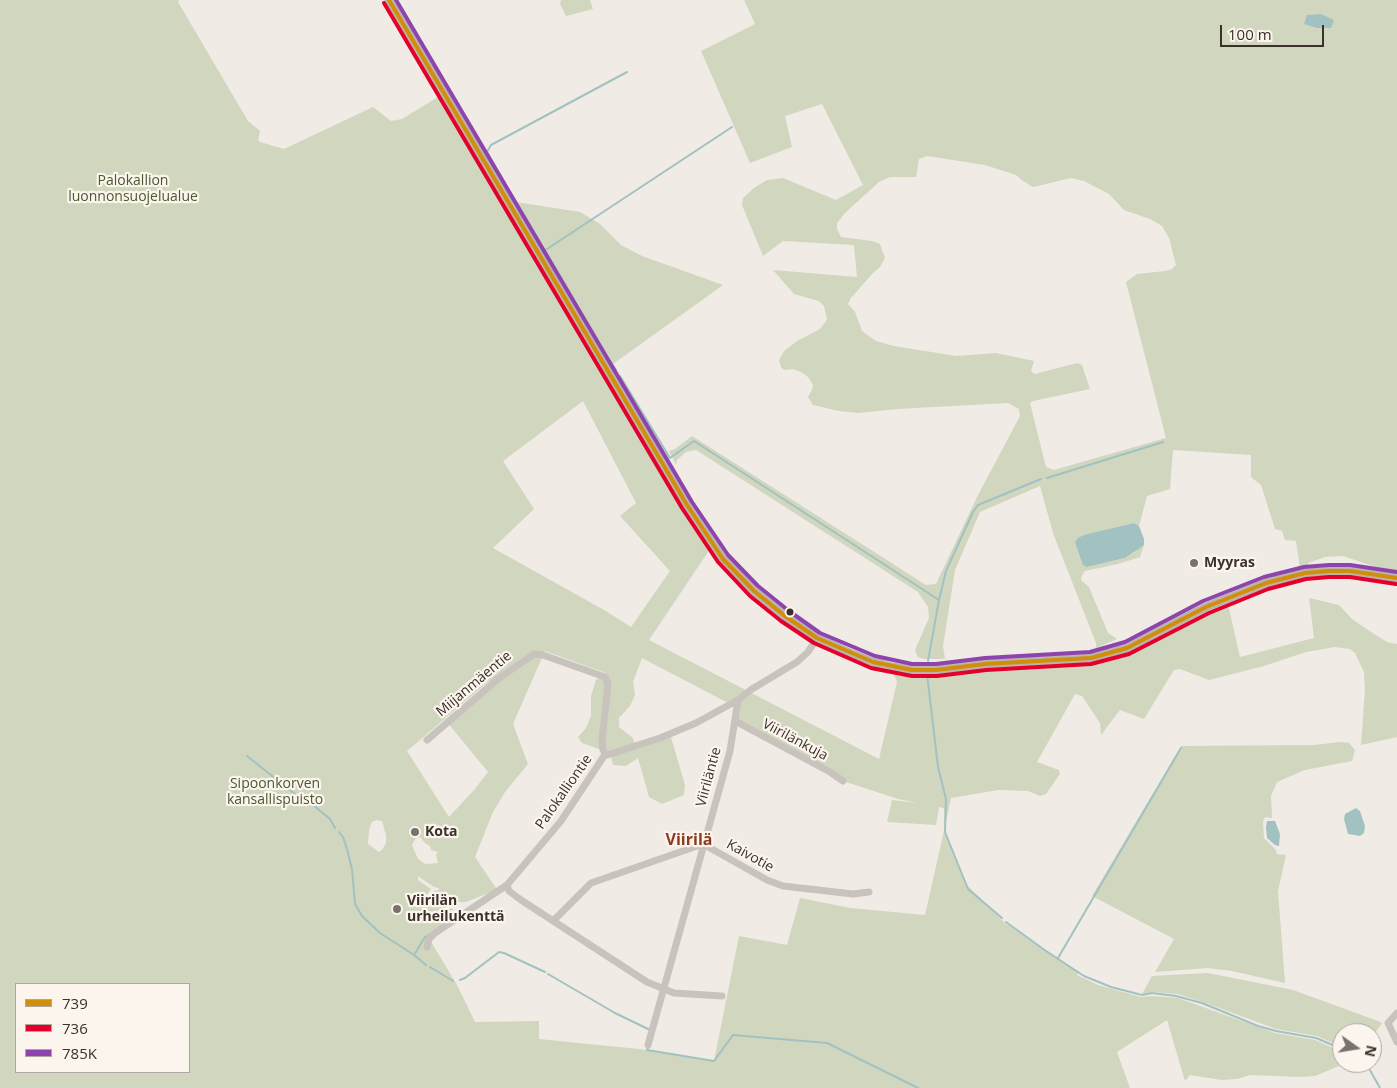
<!DOCTYPE html>
<html>
<head>
<meta charset="utf-8">
<style>
	body { margin:0 }
	#map { position:relative; width:1397px; height:1088px; overflow:hidden; background:#f0ebe5; font-family:"Open Sans",sans-serif }
	canvas { display:block }
	.legend { position:absolute; left:15px; top:983px; width:175px; height:90px; box-sizing:border-box; background:#fbf5ee; border:1px solid #aea6a0; margin:0; padding:6px 9px; list-style:none; font-size:15px; color:#3b302b }
	.legend li { display:flex; align-items:center; gap:10px; height:25px }
	.legend b { width:25px; border:1px solid #aea6a0 }
	.north { position:absolute; left:1332px; top:1023px; width:50px; height:50px; box-sizing:border-box; background:#fbf5ee; border:1px solid #aea6a0; border-radius:50%; rotate:103deg; font-size:14px; font-weight:700; line-height:20px; text-align:center; color:#3b302b }
	.north::after { content:''; display:block; margin:auto; width:18px; height:22px; background:#7a716c; clip-path:polygon(50% 0,100% 100%,50% 72%,0 100%) }
	.scale { position:absolute; left:1220px; top:25px; width:104px; height:22px; box-sizing:border-box; border:2px solid #3b302b; border-top:0; padding-left:6px; font-size:15px; line-height:18px; white-space:nowrap; color:#3b302b; -webkit-text-stroke:4px #fbf5ee; paint-order:stroke }
</style>
</head>
<body>
<div id="map">
<canvas width="1397" height="1088"></canvas>
<ul class="legend">
<li><b style="height:6px;background:#d18e09"></b>739</li>
<li><b style="height:6px;background:#e4002b"></b>736</li>
<li><b style="height:6px;background:#8e44ad"></b>785K</li>
</ul>
<div class="north">N</div>
<div class="scale">100 m</div>
</div>
<script>
const g = document.querySelector('canvas').getContext('2d');
g.lineJoin = 'round';
function paint(path, color) { g.fillStyle = color; g.fill(path, 'evenodd'); }
const poly = rows => new Path2D(rows.map(r => 'M' + r).join(''));
function trace(path, color, width, dash) { g.strokeStyle = color; g.lineWidth = width; g.lineCap = dash ? 'butt' : 'round'; g.setLineDash(dash || []); g.stroke(path); }
function label(font, color, halo, rows, align = 'center') {
  g.font = font + ' "Open Sans",sans-serif'; g.lineWidth = 4.5; g.setLineDash([]); g.textBaseline = 'middle'; g.strokeStyle = halo; g.fillStyle = color; for (const [text, x, y, turn = 0] of rows) {
    g.save(); g.translate(x, y); g.rotate((+turn || 0) * Math.PI / 180); g.textAlign = isNaN(turn) ? turn : align; if (halo) g.strokeText(text, 0, 0); g.fillText(text, 0, 0); g.restore();
  }
}
paint(poly([
	[0,0,179,0,178,2,248,121,260,131,258,140,260,142,284,149,373,107,391,121,402,119,438,97,662,473,710,549,649,640,879,759,897,682,894,675,917,677,939,676,997,669,1088,664,1107,660,1228,604,1240,657,1314,638,1309,598,1339,605,1352,619,1371,632,1387,642,1397,644,1397,737,1361,745,1365,690,1364,672,1355,653,1350,649,1335,647,1306,652,1264,666,1209,680,1180,669,1174,670,1144,719,1120,710,1101,735,1100,723,1082,696,1075,694,1037,762,1059,770,1060,774,1046,794,1040,796,1028,791,998,790,951,798,944,831,966,884,1005,923,1079,972,1077,975,1098,985,1141,997,1152,996,1178,998,1275,1033,1315,1040,1342,1052,1342,1063,1346,1063,1315,1076,1300,1077,1250,1075,1237,1079,1222,1080,1190,1075,1185,1081,1167,1020,1117,1052,1130,1088,0,1088],
	[583,401,636,503,620,516,670,571,631,627,604,610,493,548,534,509,503,461],
	[545,651,606,673,596,680,591,696,591,716,586,728,578,737,582,743,610,753,613,765,626,766,638,758,649,797,662,804,684,795,685,785,670,734,635,746,633,738,619,727,619,718,630,706,635,695,633,682,642,658,730,704,738,700,735,721,843,781,898,799,918,803,892,800,887,822,936,825,939,807,944,808,944,831,925,915,850,908,800,898,787,945,739,936,714,1061,639,1049,539,1039,539,1021,475,1022,457,985,430,940,453,917,444,921,442,917,452,913,453,909,432,905,425,898,431,889,418,880,418,876,434,887,439,888,439,890,434,891,433,894,438,901,444,902,466,902,486,894,488,897,498,891,475,857,493,812,505,792,528,764,513,724],
	[489,681,492,683,447,722,488,772,474,790,449,817,407,751],
	[377,820,382,821,386,835,386,843,382,850,379,852,368,844,369,830,372,822],
	[420,837,425,843,430,846,431,850,438,852,436,855,438,863,425,864,418,859,412,845,416,838],
	[16,984,189,984,189,1072,16,1072],
	[561,0,590,0,593,9,566,16,560,4],
	[744,0,1397,0,1397,571,1376,567,1343,556,1325,557,1308,563,1309,566,1300,569,1296,541,1285,540,1282,531,1275,529,1261,485,1251,477,1251,455,1173,450,1170,489,1147,496,1139,526,1134,523,1087,534,1079,537,1076,542,1087,567,1125,558,1134,553,1144,545,1140,557,1118,564,1085,571,1082,575,1081,580,1089,587,1108,633,1117,639,1096,648,1096,643,1053,533,1040,486,980,512,955,570,943,646,945,659,924,659,918,657,915,650,929,618,928,607,918,592,696,450,686,452,677,460,676,465,669,451,675,449,692,436,926,585,936,584,977,497,1020,416,1019,409,1008,403,897,409,858,413,839,411,813,405,808,397,812,390,813,385,808,377,801,372,793,369,784,370,781,367,779,360,785,350,797,341,820,329,827,320,824,306,819,301,794,294,773,270,857,277,854,245,783,241,763,256,742,205,743,198,754,188,767,180,783,178,836,200,863,185,822,104,785,116,792,147,750,163,701,51,755,24],
	[927,156,985,165,1016,175,1023,181,1033,187,1071,178,1084,181,1109,194,1124,210,1150,219,1162,226,1169,238,1176,265,1172,269,1165,271,1137,274,1126,282,1166,438,1054,470,1046,467,1030,403,1033,401,1090,389,1082,365,1077,363,1035,374,1031,371,1034,361,996,353,956,356,894,346,876,341,862,331,855,312,848,304,851,298,872,274,880,267,885,258,880,244,872,241,841,237,837,229,837,223,845,213,879,182,890,177,916,177,919,159],
	[516,202,580,212,600,224,621,245,642,256,723,285,613,364],
	[1340,742,1349,743,1355,750,1352,761,1305,770,1277,782,1271,796,1272,818,1265,817,1263,822,1264,838,1276,850,1277,854,1286,855,1278,891,1285,983,1232,971,1208,968,1155,972,1174,939,1092,896,1181,746,1314,745],
	[1208,973,1293,990,1378,1021,1382,1023,1381,1025,1372,1037,1372,1033,1342,1033,1342,1047,1317,1036,1276,1029,1203,1002,1178,994,1153,992,1142,994,1152,976]
]), '#d1d6bf');
paint(poly([
	[1321,14,1334,20,1331,28,1317,28,1304,24,1307,15],
	[1134,523,1139,526,1144,539,1144,545,1139,549,1125,558,1087,567,1083,565,1075,542,1079,537,1087,534],
	[1356,808,1360,811,1365,826,1364,833,1360,836,1348,834,1344,819,1345,814],
	[1267,821,1275,821,1280,834,1279,846,1275,845,1267,838,1266,827]
]), '#a1c2c1');
trace(poly([
	[511,195,487,152,491,145,627,72],
	[514,200,598,343,616,370],
	[544,251,732,127],
	[620,376,670,458,694,441,939,600],
	[1047,478,1163,442],
	[928,661,939,600,946,571,973,512,978,505,1041,479],
	[927,674,938,767,946,799,945,832,968,889,1002,918],
	[247,756,300,798,313,805,330,819,335,828],
	[339,832,343,837,347,849,352,869,355,904,362,916,380,933,414,955,426,965],
	[1006,922,1046,951,1084,976,1111,987,1142,995,1152,993,1176,996,1202,1003,1258,1026,1276,1031,1316,1038,1342,1049],
	[414,955,425,937,430,934],
	[1058,958,1181,748],
	[430,967,453,981],
	[548,974,615,1013,650,1030],
	[460,980,465,978,499,952,504,953,545,972],
	[649,1046,647,1050,714,1061,733,1035,827,1043,918,1088],
	[1366,1063,1380,1088]
]), '#a1c2c1', 2);
trace(poly([
	[735,721,830,772,843,781],
	[427,740,498,679,534,654,543,655,605,677,608,684,602,740,603,750,606,755],
	[703,844,767,880,783,886,853,894,869,892],
	[553,921,591,883,703,844],
	[427,947,429,939,435,933,507,885],
	[722,996,674,993,647,982,521,900,509,891,507,885,561,821,604,756,660,738,696,723,738,700,752,689,797,662,808,652,817,638],
	[1397,1013,1388,1023,1397,1042],
	[648,1045,730,751,738,700]
]), '#c9c3be', 7);
trace(poly([
	[389,0,649,441,687,505,723,559,754,591,785,616,817,638,852,654,873,662,892,667,912,670,936,670,985,664,1091,658,1127,648,1206,607,1266,583,1305,573,1329,571,1350,571,1397,578]
]), '#bab3ae', 9);
trace(poly([
	[389,0,687,505,723,559,754,591,785,616,817,638,873,662,912,670,936,670,985,664,1091,658,1127,648,1206,607,1266,583,1305,573,1329,571,1350,571,1397,578]
]), '#d18e09', 4);
trace(poly([
	[384,3,682,508,718,562,750,596,781,621,814,643,871,668,912,676,937,676,986,670,1091,664,1129,654,1209,613,1268,589,1306,579,1329,577,1350,577,1396,584]
]), '#e4002b', 4);
trace(poly([
	[396,0,692,502,728,555,758,586,789,611,820,633,875,656,912,664,936,664,985,658,1090,652,1125,642,1203,601,1264,577,1304,567,1329,565,1350,565,1397,572]
]), '#8e44ad', 4);
for (const [x, y, r, color] of [
	[1194,563,5,"#7a716c"],
	[790,612,4.5,"#3b302b"],
	[415,832,5,"#7a716c"],
	[397,909,5,"#7a716c"]
]) { const dot = new Path2D(); dot.arc(x, y, r, 0, 2 * Math.PI); g.fillStyle = color; g.fill(dot); trace(dot, '#fbf5ee', 2); }
label('14px', '#4a5a2e', '#fbf5ee', [
	["Palokallion",133,181],
	["luonnonsuojelualue",133,197],
	["Sipoonkorven",275,784],
	["kansallispuisto",275,800]
]);
label('bold 14px', '#3b302b', '#fbf5ee', [
	["Myyras",1204,563],
	["Kota",425,832],
	["Viirilän",407,901],
	["urheilukenttä",407,917]
], 'left');
label('14px', '#3b302b', '#fbf5ee', [
	["Miijanmäentie",474,684,-40],
	["Viirilänkuja",795,740,28],
	["Viiriläntie",709,777,-75],
	["Palokalliontie",564,792,-55],
	["Kaivotie",750,856,29]
]);
label('bold 16px', '#8c3b22', '#fbf5ee', [
	["Viirilä",689,840]
]);
</script>
</body>
</html>
